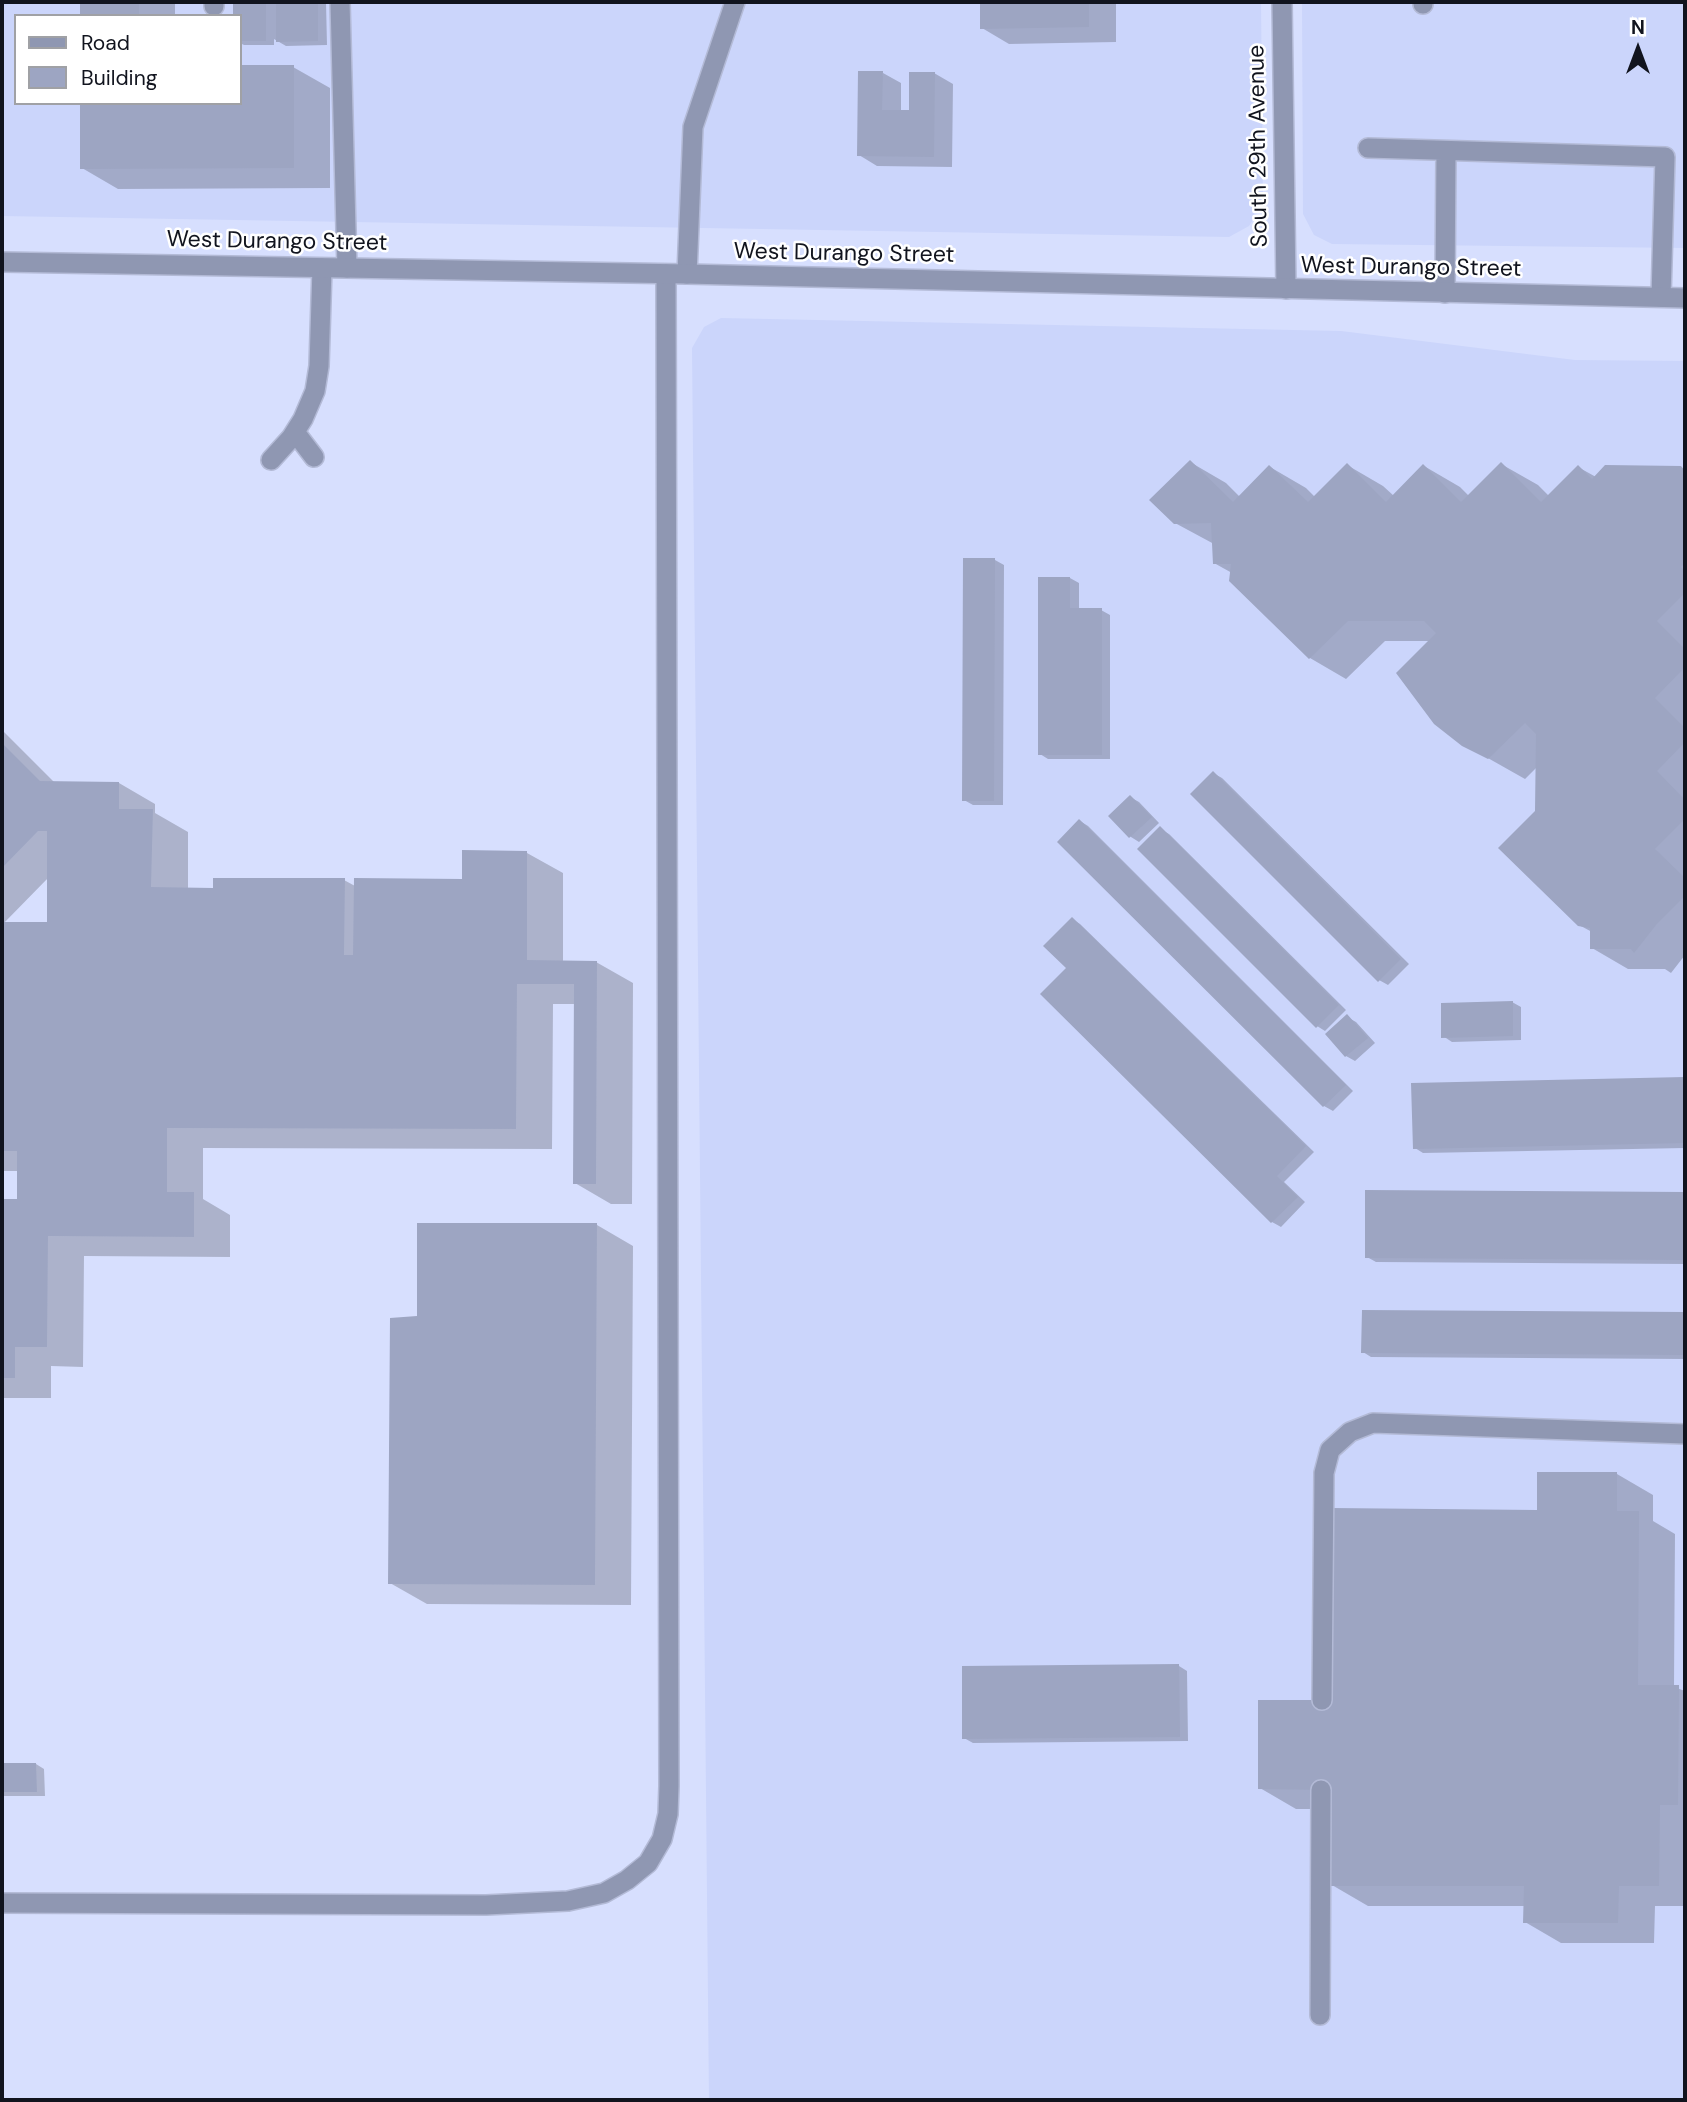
<!DOCTYPE html>
<html>
<head>
<meta charset="utf-8">
<style>
	body { margin:0 }
	#map { position:relative; width:1687px; height:2102px; overflow:hidden; background:#d7dffe; font-family:"DM Sans",sans-serif }
	canvas { display:block }
	.frame { position:absolute; inset:0; border:4px solid #11141e; pointer-events:none }
	.legend { position:absolute; left:14px; top:14px; width:228px; height:91px; box-sizing:border-box; background:#fff; border:2px solid #a0a1a5; margin:0; padding:9px 12px; list-style:none; font-size:21px; color:#11141e }
	.legend li { display:flex; align-items:center; gap:14px; height:35px }
	.legend b { width:35px; border:2px solid #a0a1a5 }
	.north { position:absolute; left:1603px; top:14px; width:70px; height:70px; -webkit-text-stroke:5px #fff; paint-order:stroke; rotate:0deg; font-size:19px; font-weight:700; line-height:28px; text-align:center; color:#11141e }
	.north::after { content:''; display:block; margin:auto; width:24px; height:32px; background:#11141e; clip-path:polygon(50% 0,100% 100%,50% 72%,0 100%) }
</style>
</head>
<body>
<div id="map">
<canvas width="1687" height="2102"></canvas>
<div class="frame"></div>
<ul class="legend">
<li><b style="height:9px;background:#8f97b2"></b>Road</li>
<li><b style="height:19px;background:#9da5c2"></b>Building</li>
</ul>
<div class="north">N</div>
</div>
<script>
const g = document.querySelector('canvas').getContext('2d');
g.lineJoin = 'round';
function paint(path, color) { g.fillStyle = color; g.fill(path, 'evenodd'); }
const poly = rows => new Path2D(rows.map(r => 'M' + r).join(''));
function trace(path, color, width, dash) { g.strokeStyle = color; g.lineWidth = width; g.lineCap = dash ? 'butt' : 'round'; g.setLineDash(dash || []); g.stroke(path); }
function label(font, color, halo, rows, align = 'center') {
  g.font = font + ' "DM Sans",sans-serif'; g.lineWidth = 5; g.setLineDash([]); g.textBaseline = 'middle'; g.strokeStyle = halo; g.fillStyle = color; for (const [text, x, y, turn = 0] of rows) {
    g.save(); g.translate(x, y); g.rotate((+turn || 0) * Math.PI / 180); g.textAlign = isNaN(turn) ? turn : align; if (halo) g.strokeText(text, 0, 0); g.fillText(text, 0, 0); g.restore();
  }
}
paint(poly([
	[2,2,1261,2,1263,204,1249,226,1229,237,2,216],
	[16,16,240,16,240,103,16,103],
	[1302,2,1685,2,1685,248,1332,244,1314,235,1303,214],
	[721,318,1341,331,1575,360,1685,361,1685,2100,709,2100,692,348,704,327]
]), '#cbd5fb');
paint(poly([
	[81,2,175,2,175,16,82,16],
	[235,2,326,2,327,45,286,46,274,39,274,45,244,45,240,43,240,16,235,16],
	[981,2,1116,2,1116,42,1009,44,982,28],
	[240,67,293,67,330,88,330,188,118,189,82,168,240,103],
	[883,73,901,83,901,112,911,112,934,73,953,84,952,167,877,166,859,155],
	[1190,462,1226,483,1240,497,1270,467,1306,488,1315,497,1347,465,1383,486,1394,496,1424,466,1460,487,1469,496,1501,464,1538,485,1549,496,1578,467,1596,477,1680,468,1685,471,1685,955,1671,973,1665,969,1628,969,1592,948,1592,932,1579,925,1537,811,1538,766,1525,779,1463,744,1431,641,1385,641,1346,679,1310,658,1231,580,1232,573,1214,563,1214,544,1175,523],
	[965,559,995,560,1004,565,1003,805,973,805,964,800],
	[1070,578,1079,583,1079,610,1101,610,1110,615,1110,759,1048,759,1040,754],
	[2,730,55,783,119,783,155,804,155,813,188,832,188,889,214,889,344,880,355,886,464,881,527,853,563,873,563,962,596,962,633,983,632,1204,611,1204,575,1183,576,1004,553,1004,552,1149,203,1148,203,1199,230,1215,230,1257,84,1256,83,1367,51,1366,51,1398,2,1398,2,1200,19,1200,19,1171,2,1171],
	[49,877,49,924,3,924],
	[1213,773,1222,778,1409,964,1388,985,1379,980],
	[1130,797,1139,802,1159,823,1139,842,1131,837,1110,816],
	[1080,821,1088,826,1353,1091,1333,1111,1324,1106],
	[1160,829,1169,834,1346,1010,1325,1031,1317,1026],
	[1072,919,1080,924,1314,1152,1284,1182,1305,1202,1281,1227,1272,1222,1068,968],
	[1512,1002,1521,1007,1521,1040,1452,1042,1443,1036],
	[1347,1017,1356,1022,1375,1043,1355,1061,1346,1056],
	[1685,1079,1685,1148,1423,1153,1415,1148,1413,1085],
	[1367,1192,1685,1194,1685,1264,1376,1262,1367,1257],
	[597,1225,633,1246,631,1605,427,1604,390,1583,418,1318],
	[1363,1312,1685,1314,1685,1359,1371,1357,1363,1352],
	[1617,1474,1653,1495,1653,1521,1675,1534,1674,1687,1685,1691,1685,1906,1655,1906,1654,1943,1561,1943,1525,1922,1525,1906,1368,1906,1332,1885,1332,1809,1296,1809,1260,1788,1332,1702,1539,1511],
	[1179,1666,1187,1671,1188,1741,973,1743,964,1738],
	[36,1764,44,1769,45,1796,2,1796,2,1765]
]), '#0003');
paint(poly([
	[80,2,139,2,139,16,80,16],
	[233,2,266,2,266,41,240,41,240,16,233,16],
	[276,2,318,2,318,41,276,42],
	[980,2,1089,2,1089,27,980,29],
	[240,65,294,65,294,168,80,169,80,103,240,103],
	[858,71,883,71,882,110,909,110,909,72,935,72,934,157,857,156],
	[1190,460,1233,502,1269,465,1308,502,1347,463,1386,502,1423,464,1461,502,1501,462,1541,502,1578,465,1592,479,1605,465,1681,466,1685,471,1685,563,1681,567,1685,571,1685,593,1657,621,1685,649,1685,667,1655,698,1685,728,1685,742,1657,771,1685,800,1685,819,1655,849,1685,878,1685,896,1656,925,1634,953,1631,949,1590,949,1590,928,1578,926,1498,848,1535,811,1536,734,1525,723,1488,759,1462,746,1434,724,1396,673,1436,633,1424,621,1348,621,1309,659,1229,581,1231,564,1213,564,1211,523,1174,524,1149,500],
	[963,558,995,558,994,801,962,801],
	[1038,577,1070,577,1070,608,1102,608,1102,755,1038,755],
	[2,743,40,781,119,782,119,809,153,809,151,887,213,888,213,878,345,878,344,955,353,955,354,878,462,879,462,850,527,851,527,960,597,961,596,1184,573,1184,574,984,517,984,516,1129,167,1128,167,1192,194,1192,194,1237,48,1236,47,1347,15,1347,15,1378,2,1378,2,1199,17,1199,17,1151,2,1151,2,922,47,922,47,831,38,831,2,868],
	[1213,771,1401,959,1378,982,1190,794],
	[1130,795,1152,817,1129,838,1108,816],
	[1079,819,1346,1085,1323,1107,1057,842],
	[1160,826,1339,1005,1316,1028,1137,849],
	[1072,917,1306,1146,1277,1176,1298,1197,1271,1223,1040,994,1066,968,1043,946],
	[1513,1001,1513,1036,1441,1038,1441,1003],
	[1347,1014,1368,1038,1345,1057,1325,1034],
	[1685,1077,1685,1143,1413,1149,1411,1083],
	[1365,1190,1685,1192,1685,1260,1365,1258],
	[417,1223,597,1223,595,1585,388,1584,390,1318,417,1316],
	[1362,1310,1685,1312,1685,1355,1361,1353],
	[1537,1472,1617,1472,1617,1511,1639,1511,1638,1685,1679,1685,1678,1805,1660,1805,1659,1886,1619,1886,1618,1923,1523,1923,1524,1886,1330,1886,1331,1790,1258,1789,1258,1700,1330,1700,1331,1508,1537,1510],
	[1179,1664,1180,1737,962,1739,962,1666],
	[2,1763,36,1763,37,1792,2,1792]
]), '#9da5c2');
const service = poly([
	[214,2,214,6],
	[340,2,347,268],
	[1423,2,1423,4],
	[1368,148,1665,157,1661,297],
	[687,274,693,127,735,2],
	[1445,293,1446,151],
	[295,432,314,457],
	[271,460,291,438,303,419,315,391,319,366,322,268],
	[1322,1700,1324,1473,1330,1450,1350,1432,1373,1423,1685,1434],
	[2,1903,486,1905,568,1901,604,1893,627,1880,648,1863,662,1839,668,1814,669,1786,666,274],
	[1320,2015,1321,1790]
]);
const minor = poly([
	[1282,2,1286,289]
]);
const tertiary = poly([
	[2,262,687,274,1685,298]
]);
trace(service, '#b3bad6', 22);
trace(minor, '#b3bad6', 22);
trace(tertiary, '#b3bad6', 22);
trace(service, '#8f97b2', 19);
trace(minor, '#8f97b2', 19);
trace(tertiary, '#8f97b2', 19);
label('23px', '#11141e', '#fff', [
	["South 29th Avenue",1259,146,-91],
	["West Durango Street",277,242,1],
	["West Durango Street",844,254,1],
	["West Durango Street",1411,268,1]
]);
</script>
</body>
</html>
